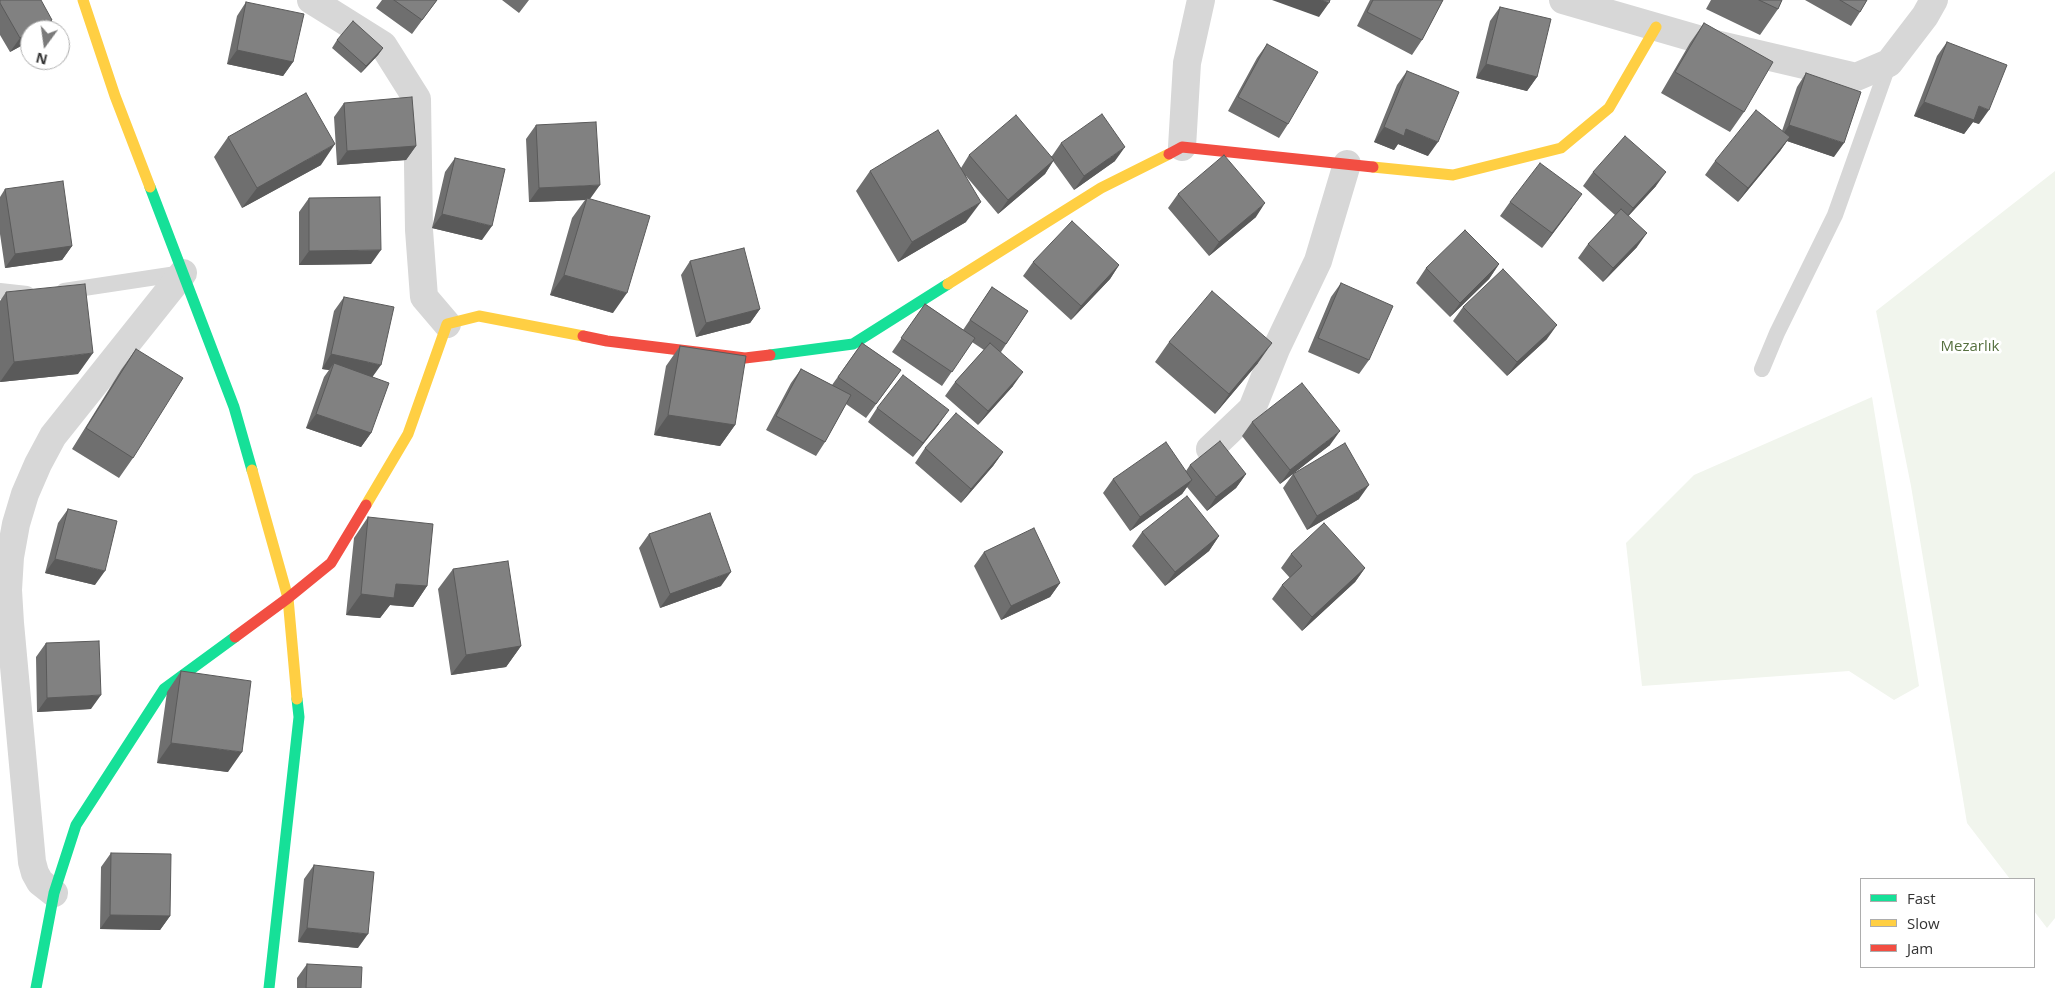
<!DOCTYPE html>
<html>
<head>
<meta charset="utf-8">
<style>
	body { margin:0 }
	#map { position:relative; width:2055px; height:988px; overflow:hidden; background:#fff; font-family:"Open Sans",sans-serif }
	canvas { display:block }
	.legend { position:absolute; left:1860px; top:878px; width:175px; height:90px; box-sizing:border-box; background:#fff; border:1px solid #adadad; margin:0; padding:6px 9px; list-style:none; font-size:15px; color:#333 }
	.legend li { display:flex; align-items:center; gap:10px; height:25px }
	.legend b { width:25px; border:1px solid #adadad }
	.north { position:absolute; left:20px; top:20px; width:50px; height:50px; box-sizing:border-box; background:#fff; border:1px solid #adadad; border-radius:50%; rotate:194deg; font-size:14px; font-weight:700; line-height:20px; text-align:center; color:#333 }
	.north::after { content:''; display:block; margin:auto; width:18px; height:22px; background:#7a7a7a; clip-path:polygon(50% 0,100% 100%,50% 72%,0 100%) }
</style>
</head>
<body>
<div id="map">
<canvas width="2055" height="988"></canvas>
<ul class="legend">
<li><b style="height:6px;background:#16e098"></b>Fast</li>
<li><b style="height:6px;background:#ffcf43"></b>Slow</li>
<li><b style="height:6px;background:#f24e42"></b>Jam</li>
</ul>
<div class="north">N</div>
</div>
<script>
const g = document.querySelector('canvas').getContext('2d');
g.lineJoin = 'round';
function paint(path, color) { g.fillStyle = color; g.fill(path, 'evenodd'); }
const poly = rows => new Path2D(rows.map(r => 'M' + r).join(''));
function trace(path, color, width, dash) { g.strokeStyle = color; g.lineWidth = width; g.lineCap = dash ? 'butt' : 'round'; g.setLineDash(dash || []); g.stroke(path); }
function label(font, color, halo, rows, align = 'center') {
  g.font = font + ' "Open Sans",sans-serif'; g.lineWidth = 5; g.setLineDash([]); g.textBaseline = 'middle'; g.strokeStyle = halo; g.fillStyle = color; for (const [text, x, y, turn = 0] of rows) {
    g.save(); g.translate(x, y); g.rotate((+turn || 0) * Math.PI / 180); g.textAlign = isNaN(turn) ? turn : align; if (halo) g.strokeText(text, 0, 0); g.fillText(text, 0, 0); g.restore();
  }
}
paint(poly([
	[2055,171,2055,918,2047,928,2034,911,2034,879,2010,879,1967,823,1911,486,1876,311],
	[1872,397,1919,686,1894,700,1849,671,1642,686,1626,543,1694,475]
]), '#f1f5ed');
trace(poly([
	[0,291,27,294],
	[64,291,183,273],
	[1762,369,1777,333,1835,215,1889,63]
]), '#d7d7d7', 16);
trace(poly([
	[311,0,383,45,417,99,419,230,424,297,447,324],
	[1563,0,1715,44,1856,77,1889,63,1925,16,1934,0],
	[1182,147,1187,63,1201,0],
	[1210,449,1252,409,1276,349,1318,261,1347,164],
	[54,893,40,882,35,873,32,862,10,623,8,590,10,557,16,524,25,494,38,464,53,436,183,273]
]), '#d7d7d7', 28);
trace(poly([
	[150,187,234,407,252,470],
	[770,355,853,344,948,284],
	[36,988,54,893,76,825,164,689,235,637],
	[269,988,299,717,297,699]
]), '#16e098', 11);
trace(poly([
	[83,0,115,96,150,187],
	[1373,167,1453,175,1561,148,1609,108,1656,27],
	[948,284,1101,188,1169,154],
	[252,470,288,598,297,699],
	[366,505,408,434,447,324,479,316,583,336]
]), '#ffcf43', 11);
trace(poly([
	[1169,154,1182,147,1373,167],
	[583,336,607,341,745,358,770,355],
	[235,637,288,598,331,563,366,505]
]), '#f24e42', 11);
paint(poly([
	[0,0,52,20,45,30,30,30,30,41,10,52,0,35],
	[382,0,437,0,412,34,376,8],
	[502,0,529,0,519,13],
	[1370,0,1443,0,1422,40,1412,55,1357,26],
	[1711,0,1782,0,1778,9,1760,35,1706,9],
	[1805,0,1867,0,1860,12,1851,26],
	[246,2,293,62,283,76,227,64,237,16],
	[1500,7,1537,77,1527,91,1476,78,1490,21],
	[1704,23,1744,112,1730,132,1661,93,1690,43],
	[337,40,383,48,378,55,361,73,332,48],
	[1947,42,1979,124,1973,122,1964,134,1914,116,1937,56],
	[1267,44,1288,124,1279,138,1228,111,1257,58],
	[1407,71,1428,156,1398,144,1394,150,1374,142,1397,85],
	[1806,73,1834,157,1787,141,1780,151,1738,202,1705,175,1715,161,1782,131,1797,87],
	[344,103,416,146,406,160,337,165,334,117],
	[536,125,590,199,613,313,550,295,572,218,585,200,529,202,526,139],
	[228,137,321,165,242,208,214,157],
	[1061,143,1115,161,1074,190,1053,161,1045,174,998,214,966,176,966,222,898,262,856,191,870,171,961,168,969,155,1052,156],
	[455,158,482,240,432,228,445,172],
	[1593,172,1656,186,1628,216,1637,247,1603,282,1578,258,1588,244,1615,215,1583,186],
	[5,189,72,246,62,260,5,268,0,234,0,197],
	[1178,194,1256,217,1209,256,1168,208],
	[309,198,371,264,299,265,299,212],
	[1510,202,1572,208,1542,248,1500,216],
	[690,261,760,309,750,323,696,337,681,275],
	[1033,262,1119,265,1110,279,1071,320,1023,276],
	[1499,264,1489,279,1450,317,1416,283,1426,268],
	[1341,283,1369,360,1359,374,1308,352,1331,297],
	[992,287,1028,311,1001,352,1013,386,978,425,945,396,955,382,984,350,972,342,942,386,892,352,925,304,963,330],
	[6,292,78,374,0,382,0,301],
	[344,297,373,377,371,433,361,447,306,428,324,377,329,370,322,369,334,311],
	[1463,307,1547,339,1507,376,1453,321],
	[1169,342,1258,363,1215,414,1155,362],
	[862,343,901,370,866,418,846,404,825,442,816,456,766,430,791,383,801,369,832,385],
	[680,346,735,425,720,446,654,435,666,366],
	[136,349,133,458,119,478,72,449,121,370],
	[877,408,939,424,913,457,868,422],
	[1252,422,1330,445,1280,484,1242,436],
	[925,448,1003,452,993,466,961,503,915,463],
	[1190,465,1246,474,1236,488,1207,511,1187,487,1182,494,1130,531,1103,493,1113,479,1186,471],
	[1293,474,1359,499,1307,530,1283,488],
	[68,509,95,585,45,573,58,523],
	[368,517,427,586,413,607,390,605,380,618,346,615,354,538],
	[1142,532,1219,536,1209,551,1165,586,1132,546],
	[649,534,721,586,660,608,639,548],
	[984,552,1060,583,1050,597,1001,620,974,566],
	[1291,554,1365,568,1355,582,1302,631,1272,599,1282,585,1290,578,1281,568],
	[453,569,521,646,506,667,451,675,438,589],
	[46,643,91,709,37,712,36,657],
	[181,671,228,772,157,763,167,692],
	[111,853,170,916,160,930,100,929,101,867],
	[314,865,358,948,298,942,304,879],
	[307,964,361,988,297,988,297,978]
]), '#6f6f6f');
paint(poly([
	[1272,0,1321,0,1329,3,1319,17],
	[52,20,45,30,34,30],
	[30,32,30,41,10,52,20,38],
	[383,48,378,55,361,73,366,66],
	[237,50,293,62,283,76,227,64],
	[1486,64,1537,77,1527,91,1476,78],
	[1924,102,1979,106,1989,110,1979,124,1973,122,1964,134,1914,116],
	[1789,125,1844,143,1834,157,1787,141,1780,151,1738,202],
	[1384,127,1406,129,1438,142,1428,156,1398,144,1394,150,1374,142],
	[335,144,321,165,242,208,257,188],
	[416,146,406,160,337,165,347,151],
	[1125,147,1115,161,1074,190,1084,176],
	[1054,160,1045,174,998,214,1008,200],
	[1666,172,1656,186,1623,222,1633,208],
	[600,185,590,199,587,198,585,200,529,202,539,188],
	[1582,194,1572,208,1542,248,1552,233],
	[981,202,966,222,898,262,912,242],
	[1265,203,1256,217,1209,256,1219,242],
	[442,214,492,226,482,240,432,228],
	[1647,233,1637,247,1603,282,1613,268],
	[72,246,62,260,5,268,15,254],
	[381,250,371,264,299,265,309,251],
	[1499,264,1489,279,1450,317,1460,303],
	[1119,265,1110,279,1071,320,1081,306],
	[564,275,627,293,613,313,550,295],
	[760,309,750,323,696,337,706,323],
	[1557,325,1547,339,1507,376,1517,362],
	[1272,343,1258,363,1215,414,1229,394],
	[93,353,78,374,0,382,14,362],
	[331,354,381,365,371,379,334,363,329,370,322,369],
	[1023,372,1013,386,978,425,988,411],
	[949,410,939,424,913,457,923,443],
	[316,414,371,433,361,447,306,428],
	[668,415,735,425,720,446,654,435],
	[1340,431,1330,445,1280,484,1290,470],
	[1003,452,993,466,961,503,971,489],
	[1246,474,1236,488,1207,511,1216,497],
	[1192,480,1182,494,1130,531,1140,517],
	[1369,485,1359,499,1307,530,1317,516],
	[1219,536,1209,551,1165,586,1175,572],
	[55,559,105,571,95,585,45,573],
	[1365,568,1355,582,1302,631,1312,617],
	[731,572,721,586,660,608,670,594],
	[1060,583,1050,597,1001,620,1011,606],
	[396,584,427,586,413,607,390,605,380,618,346,615,361,594],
	[521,646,506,667,451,675,466,655],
	[101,695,91,709,37,712,47,698],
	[171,743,242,752,228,772,157,763],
	[110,915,170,916,160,930,100,929],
	[307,928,368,934,358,948,298,942]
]), '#5a5a5a');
const building = poly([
	[0,0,41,0,52,20,34,30,30,30,30,32,20,38,0,3,0,0],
	[394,0,437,0,422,20,394,0],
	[1321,0,1330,0,1329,3,1321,0],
	[1373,0,1443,0,1422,40,1367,12,1373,0],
	[1759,0,1782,0,1778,9,1759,0],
	[1840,0,1867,0,1860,12,1840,0],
	[246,2,304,14,293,62,237,50,246,2],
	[1500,7,1551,19,1537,77,1486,64,1500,7],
	[353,21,383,48,366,66,337,40,353,21],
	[1704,23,1773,62,1744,112,1675,72,1704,23],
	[1947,42,2007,65,1989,110,1979,106,1974,120,1924,102,1947,42],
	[1267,44,1318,72,1288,124,1238,97,1267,44],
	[1407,71,1459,92,1438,142,1406,129,1404,136,1384,127,1407,71],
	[1806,73,1861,92,1844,143,1789,125,1806,73],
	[306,93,335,144,257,188,228,137,306,93],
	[412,97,416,146,347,151,344,103,412,97],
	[1756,110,1790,137,1748,188,1715,161,1756,110],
	[1102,114,1125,147,1084,176,1061,143,1102,114],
	[1016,115,1054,160,1008,200,969,155,1016,115],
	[596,122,600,185,539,188,536,125,596,122],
	[938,130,981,202,912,242,870,171,938,130],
	[1625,136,1666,172,1633,208,1593,172,1625,136],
	[1224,155,1265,203,1219,242,1178,194,1224,155],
	[455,158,505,169,492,226,442,214,455,158],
	[1540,163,1582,194,1552,233,1510,202,1540,163],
	[63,181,72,246,15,254,5,189,63,181],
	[380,197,381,250,309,251,309,198,380,197],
	[587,198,650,216,627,293,564,275,587,198],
	[1621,209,1647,233,1613,268,1588,244,1621,209],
	[1072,221,1119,265,1081,306,1033,262,1072,221],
	[1465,230,1499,264,1460,303,1426,268,1465,230],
	[744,248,760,309,706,323,690,261,744,248],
	[1503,269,1557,325,1517,362,1463,307,1503,269],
	[1341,283,1393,306,1369,360,1318,338,1341,283],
	[85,284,93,353,14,362,6,292,85,284],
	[992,287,1028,311,1006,344,970,320,992,287],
	[1212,291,1272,343,1229,394,1169,342,1212,291],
	[344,297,394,307,381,365,331,354,344,297],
	[925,304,975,338,952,372,901,338,925,304],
	[862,343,901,370,876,404,838,377,862,343],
	[990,343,1023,372,988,411,955,382,990,343],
	[680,346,746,356,735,425,668,415,680,346],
	[136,349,183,378,133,458,86,428,136,349],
	[334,363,389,383,371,433,316,414,334,363],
	[801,369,851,395,825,442,776,416,801,369],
	[903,375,949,410,923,443,877,408,903,375],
	[1302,383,1340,431,1290,470,1252,422,1302,383],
	[956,413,1003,452,971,489,925,448,956,413],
	[1220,441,1246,474,1216,497,1190,465,1220,441],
	[1166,442,1192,480,1140,517,1113,479,1166,442],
	[1345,443,1369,485,1317,516,1293,474,1345,443],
	[1187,496,1219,536,1175,572,1142,532,1187,496],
	[68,509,117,521,105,571,55,559,68,509],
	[710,513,731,572,670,594,649,534,710,513],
	[368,517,433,524,427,586,396,584,394,598,361,594,368,517],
	[1324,523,1365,568,1312,617,1282,585,1302,566,1291,554,1324,523],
	[1034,528,1060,583,1011,606,984,552,1034,528],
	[508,561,521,646,466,655,453,569,508,561],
	[99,641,101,695,47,698,46,643,99,641],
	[181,671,251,681,242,752,171,743,181,671],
	[111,853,171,854,170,916,110,915,111,853],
	[314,865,374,872,368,934,307,928,314,865],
	[307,964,362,967,361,988,306,988,307,964]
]);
paint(building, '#818181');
trace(building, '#5a5a5a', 1);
label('15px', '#56703f', '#fff', [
	["Mezarlık",1970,347]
]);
</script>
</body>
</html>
